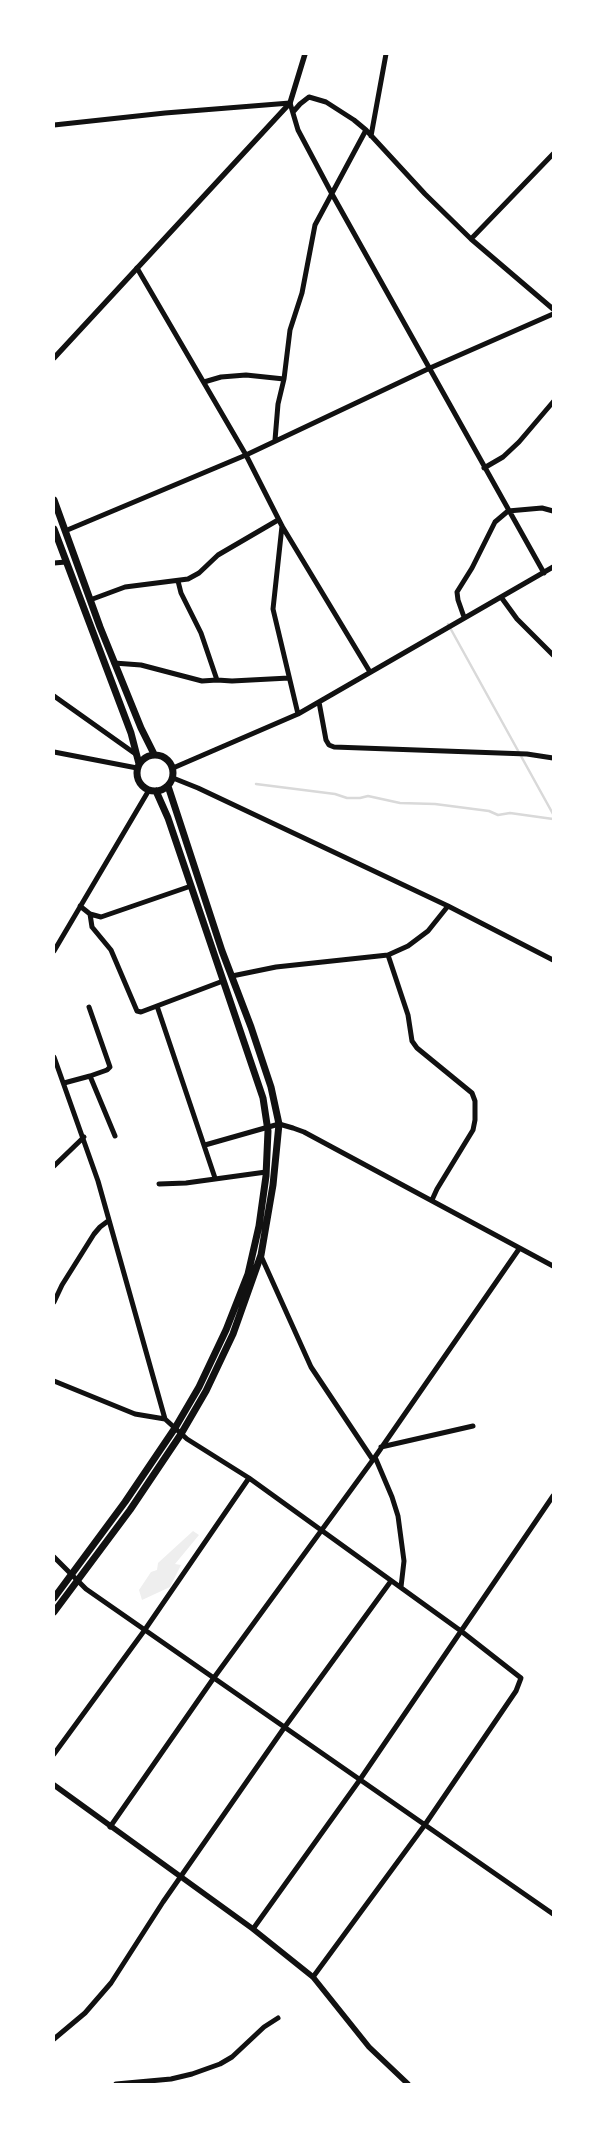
<!DOCTYPE html>
<html>
<head>
<meta charset="utf-8">
<style>
	body { margin:0 }
	#map { position:relative; width:607px; height:2138px; overflow:hidden; background:#fff; font-family:"Roboto Condensed",sans-serif }
	canvas { display:block }
	.frame { position:absolute; inset:0; border:55px solid #fff; pointer-events:none }
</style>
</head>
<body>
<div id="map">
<canvas width="607" height="2138"></canvas>
<div class="frame"></div>
</div>
<script>
const g = document.querySelector('canvas').getContext('2d');
g.lineJoin = 'round';
function paint(path, color) { g.fillStyle = color; g.fill(path, 'evenodd'); }
const poly = rows => new Path2D(rows.map(r => 'M' + r).join(''));
function trace(path, color, width, dash) { g.strokeStyle = color; g.lineWidth = width; g.lineCap = dash ? 'butt' : 'round'; g.setLineDash(dash || []); g.stroke(path); }
paint(poly([
	[193,1531,199,1535,175,1564,181,1565,170,1587,142,1600,139,1590,151,1572,157,1570,158,1563]
]), '#eee');
trace(poly([
	[448,624,553,814],
	[256,784,335,794,347,798,360,798,368,796,400,803,435,804,489,811,498,815,510,813,553,819]
]), '#d9d9d9', 2.5);
trace(poly([
	[293,112,300,104,309,97,326,102,354,120,366,130,425,194,471,239,553,309],
	[54,125,165,113,290,103,298,130,332,194,544,573],
	[371,136,386,54],
	[471,239,553,154],
	[137,268,246,455,282,526,370,672],
	[204,382,221,377,246,375,284,379],
	[275,440,278,404,284,379,290,330,302,293,315,225,366,130],
	[484,468,503,457,519,442,553,402],
	[282,526,273,609,298,714],
	[65,531,246,455,430,368,553,314],
	[54,563,66,562],
	[501,597,517,619,553,655],
	[90,600,125,587,188,579,199,573,218,555,278,520],
	[464,617,458,600,457,592,472,568,495,522,508,511,542,508,553,511],
	[114,663,141,665,202,681,217,680,201,633,181,593,178,581],
	[217,680,232,681,289,678],
	[54,696,137,755],
	[319,702,326,740,329,745,334,747,527,754,553,758],
	[54,752,137,768],
	[173,768,298,714,553,567],
	[173,778,198,788,448,906,553,960],
	[80,906,90,914,101,917,191,886],
	[90,914,92,927,111,950,137,1011,141,1012,223,981],
	[54,951,149,790],
	[232,976,276,967,388,955],
	[157,1006,215,1178],
	[89,1007,110,1067,107,1070,90,1076],
	[54,1057,98,1181,165,1419],
	[64,1083,90,1076,115,1136],
	[205,1145,279,1124,293,1128,304,1132,553,1266],
	[54,1166,84,1137],
	[159,1184,186,1183,266,1172],
	[432,1200,437,1189,473,1130,475,1120,475,1101,472,1093,417,1048,412,1041,408,1015,388,955,408,946,428,931,448,906],
	[261,1256,311,1367,373,1460],
	[54,1302,62,1285,94,1234,100,1227,108,1221],
	[54,1381,135,1414,165,1419],
	[165,1419,187,1439,249,1478,461,1631,521,1678,516,1691,424,1826,313,1977],
	[381,1447,473,1426],
	[375,1457,392,1497,398,1516,404,1561,401,1587],
	[54,1557,86,1589,553,1914],
	[54,1754,144,1631,249,1478],
	[110,1827,213,1679,375,1457,519,1249],
	[253,1929,359,1781,553,1496],
	[54,2039,85,2013,111,1983,163,1902,284,1728,391,1581],
	[116,2084,171,2079,192,2074,220,2064,232,2057,264,2027,278,2018]
]), '#111', 5);
trace(poly([
	[54,358,290,103,305,54],
	[54,1785,253,1929,313,1977,369,2047,408,2084]
]), '#111', 5.5);
trace(poly([
	[54,500,100,627,141,728,154,754],
	[54,529,131,733,139,764],
	'137 773a18 18 0 1 1 36 0a18 18 0 1 1-36 0Z',
	[54,1598,125,1502,175,1428,199,1387,226,1330,248,1274,259,1226,266,1176,268,1131,263,1098,168,818,156,791],
	[54,1612,130,1510,181,1434,206,1391,233,1334,261,1255,273,1185,279,1124,271,1087,251,1027,222,951,168,786]
]), '#111', 7);
</script>
</body>
</html>
